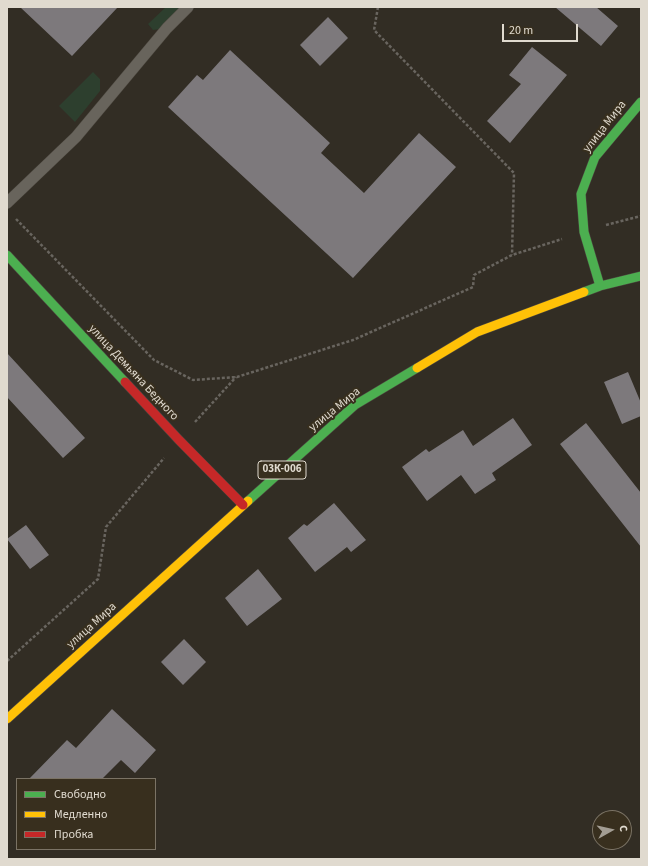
<!DOCTYPE html>
<html>
<head>
<meta charset="utf-8">
<style>
	body { margin:0 }
	#map { position:relative; width:648px; height:866px; overflow:hidden; background:#322d24; font-family:"Source Sans 3",sans-serif }
	canvas { display:block }
	.frame { position:absolute; inset:0; border:8px solid #e0dacf; pointer-events:none }
	.legend { position:absolute; left:16px; top:778px; width:140px; height:72px; box-sizing:border-box; background:#382f1e; border:1px solid #7b7365; margin:0; padding:5px 7px; list-style:none; font-size:12px; color:#e0dacf }
	.legend li { display:flex; align-items:center; gap:8px; height:20px }
	.legend b { width:20px; border:1px solid #7b7365 }
	.north { position:absolute; left:592px; top:810px; width:40px; height:40px; box-sizing:border-box; background:#382f1e; border:1px solid #7b7365; border-radius:50%; rotate:82deg; font-size:11px; font-weight:700; line-height:16px; text-align:center; color:#e0dacf }
	.north::after { content:''; display:block; margin:auto; width:14px; height:18px; background:#a39d93; clip-path:polygon(50% 0,100% 100%,50% 72%,0 100%) }
	.scale { position:absolute; left:502px; top:24px; width:76px; height:18px; box-sizing:border-box; border:2px solid #e0dacf; border-top:0; padding-left:5px; font-size:12px; line-height:14px; white-space:nowrap; color:#e0dacf; -webkit-text-stroke:3px #382f1e; paint-order:stroke }
</style>
</head>
<body>
<div id="map">
<canvas width="648" height="866"></canvas>
<div class="frame"></div>
<ul class="legend">
<li><b style="height:5px;background:#4caf50"></b>Свободно</li>
<li><b style="height:5px;background:#ffc107"></b>Медленно</li>
<li><b style="height:5px;background:#c62828"></b>Пробка</li>
</ul>
<div class="north">С</div>
<div class="scale">20 m</div>
</div>
<script>
const g = document.querySelector('canvas').getContext('2d');
g.lineJoin = 'round';
function paint(path, color) { g.fillStyle = color; g.fill(path, 'evenodd'); }
const poly = rows => new Path2D(rows.map(r => 'M' + r).join(''));
function trace(path, color, width, dash) { g.strokeStyle = color; g.lineWidth = width; g.lineCap = dash ? 'butt' : 'round'; g.setLineDash(dash || []); g.stroke(path); }
function label(font, color, halo, rows, align = 'center') {
  g.font = font + ' "Source Sans 3",sans-serif'; g.lineWidth = 4; g.setLineDash([]); g.textBaseline = 'middle'; g.strokeStyle = halo; g.fillStyle = color; for (const [text, x, y, turn = 0] of rows) {
    g.save(); g.translate(x, y); g.rotate((+turn || 0) * Math.PI / 180); g.textAlign = isNaN(turn) ? turn : align; if (halo) g.strokeText(text, 0, 0); g.fillText(text, 0, 0); g.restore();
  }
}
paint(poly([
	[166,7,188,7,167,28,153,30,148,24],
	[93,72,100,79,100,91,75,122,59,106]
]), '#2d3f2e');
paint(poly([
	[20,7,118,7,72,56],
	[555,7,596,7,618,26,601,46],
	[328,17,348,38,320,66,300,45],
	[532,47,567,75,510,143,487,121,521,84,509,75],
	[230,50,330,143,321,153,364,193,419,133,456,167,353,278,168,107,197,75,203,80],
	[7,353,85,438,63,458,7,397],
	[628,372,641,403,641,416,622,424,604,382],
	[513,418,532,445,492,473,496,480,475,494,461,475,427,501,402,467,426,449,429,452,463,430,473,446],
	[586,423,641,493,641,547,560,444],
	[334,503,366,540,351,552,347,547,315,572,288,538,304,524,307,526],
	[26,525,49,555,30,569,7,539],
	[258,569,282,599,247,626,225,598],
	[184,639,206,662,183,685,161,662],
	[112,709,156,750,135,773,121,760,102,779,29,779,67,740,76,748]
]), '#7d797c');
const lane = poly([
	[7,203,76,137,167,28,188,7]
]);
const fast = poly([
	[7,255,125,382],
	[600,286,584,232,581,194,595,157,641,102],
	[584,292,600,286,641,276],
	[248,501,355,405,417,368]
]);
const slow = poly([
	[417,368,477,332,584,292],
	[7,719,248,501]
]);
const jam = poly([
	[125,382,179,440,243,505]
]);
trace(lane, '#4d4840', 12);
trace(fast, '#4d4840', 10);
trace(slow, '#4d4840', 10);
trace(jam, '#4d4840', 10);
trace(poly([
	[378,7,374,30,514,173,512,255],
	[16,219,154,360,193,380,237,377,353,340,473,287,474,275,512,255,562,239],
	[606,225,641,216],
	[195,422,236,377],
	[7,661,98,579,106,527,164,458]
]), '#69655f', 2.5, [3, 2]);
trace(lane, '#68645c', 11);
trace(fast, '#4caf50', 9);
trace(slow, '#ffc107', 9);
trace(jam, '#c62828', 9);
for (const [x, y, w] of [
	[282,470,48]
]) { const box = new Path2D(); box.roundRect(x - w / 2, y - 9, w, 18, 3); g.fillStyle = '#382f1e'; g.fill(box); trace(box, '#e0dacf', 1); }
label('bold 11px', '#e0dacf', null, [
	["03К-006",282,470]
]);
label('12px', '#e0dacf', '#382f1e', [
	["улица Мира",605,127,-52],
	["улица Демьяна Бедного",133,373,47],
	["улица Мира",335,410,-39],
	["улица Мира",92,626,-42]
]);
</script>
</body>
</html>
